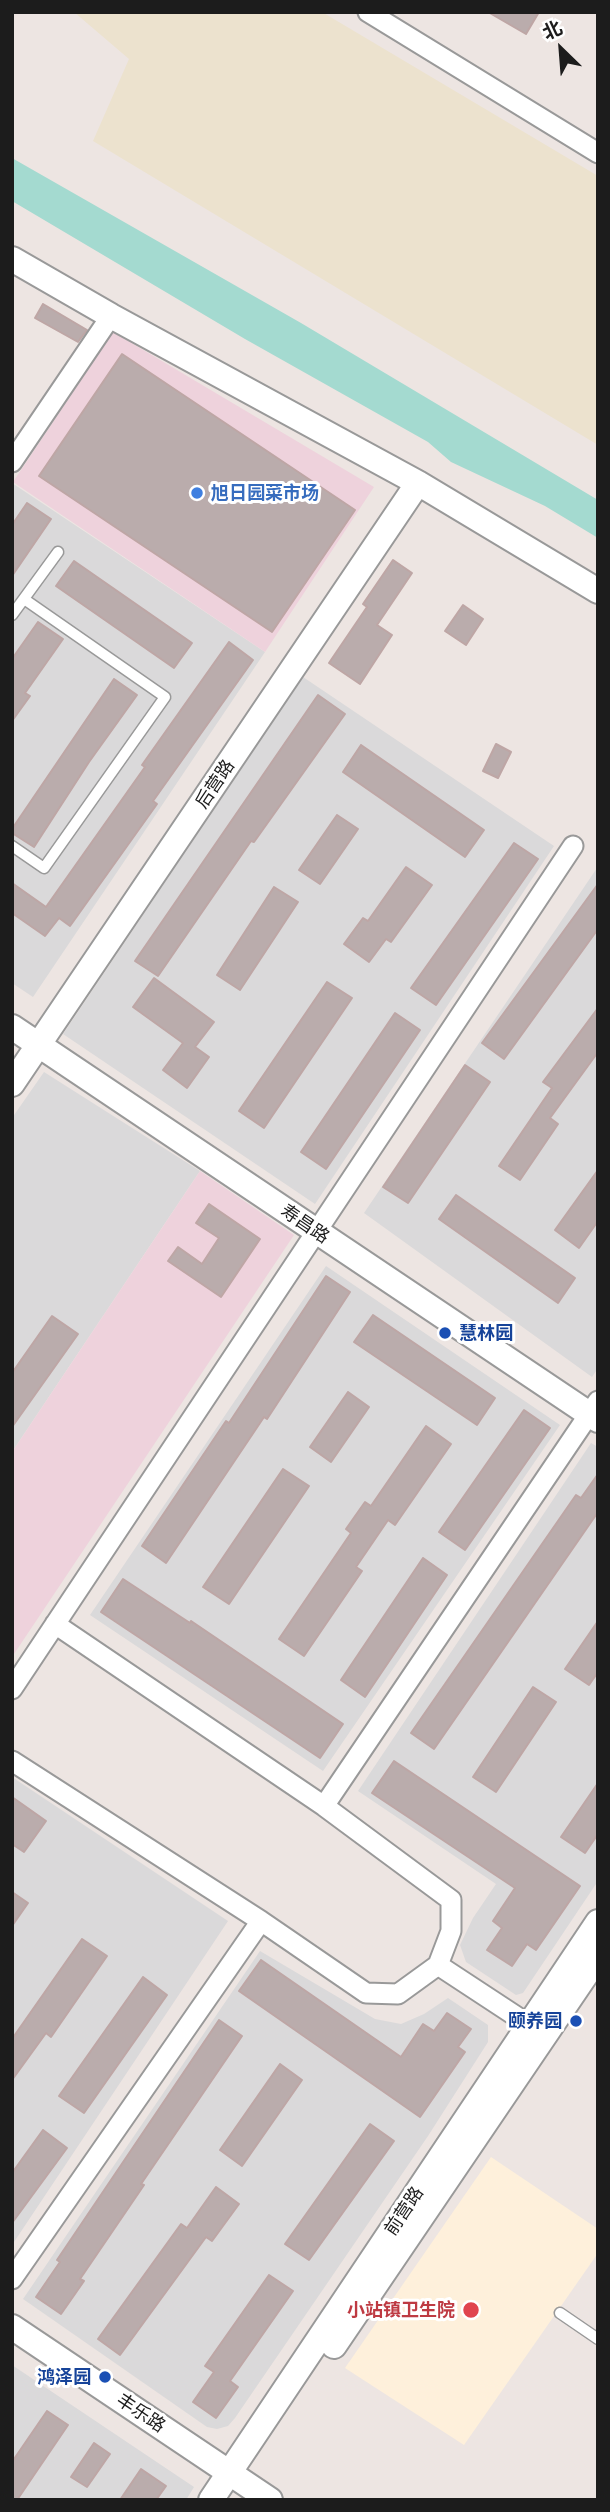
<!DOCTYPE html>
<html>
<head>
<meta charset="utf-8">
<style>
	body { margin:0 }
	#map { position:relative; width:610px; height:2512px; overflow:hidden; background:#ede5e2; font-family:Lato,"Noto Sans SC",sans-serif }
	canvas { display:block }
	.frame { position:absolute; inset:0; border:14px solid #1c1c1c; pointer-events:none }
	.north { position:absolute; left:526px; top:14px; width:70px; height:70px; -webkit-text-stroke:5px #fff; paint-order:stroke; rotate:335deg; font-size:19px; font-weight:700; line-height:28px; text-align:center; color:#1c1c1c }
	.north::after { content:''; display:block; margin:auto; width:24px; height:32px; background:#1c1c1c; clip-path:polygon(50% 0,100% 100%,50% 72%,0 100%) }
</style>
</head>
<body>
<div id="map">
<canvas width="610" height="2512"></canvas>
<div class="frame"></div>
<div class="north">北</div>
</div>
<script>
const g = document.querySelector('canvas').getContext('2d');
g.lineJoin = 'round';
function paint(path, color) { g.fillStyle = color; g.fill(path, 'evenodd'); }
const poly = rows => new Path2D(rows.map(r => 'M' + r).join(''));
function trace(path, color, width, dash) { g.strokeStyle = color; g.lineWidth = width; g.lineCap = dash ? 'butt' : 'round'; g.setLineDash(dash || []); g.stroke(path); }
function label(font, color, halo, rows, align = 'center') {
  g.font = font + ' Lato,"Noto Sans SC",sans-serif'; g.lineWidth = 6; g.setLineDash([]); g.textBaseline = 'middle'; g.strokeStyle = halo; g.fillStyle = color; for (const [text, x, y, turn = 0] of rows) {
    g.save(); g.translate(x, y); g.rotate((+turn || 0) * Math.PI / 180); g.textAlign = isNaN(turn) ? turn : align; if (halo) g.strokeText(text, 0, 0); g.fillText(text, 0, 0); g.restore();
  }
}
paint(poly([
	[12,483,265,652,33,997,12,983],
	[303,677,554,846,315,1204,63,1034],
	[597,868,598,1368,592,1377,364,1213],
	[44,1072,200,1171,12,1452,12,1118],
	[326,1266,560,1425,323,1771,90,1615],
	[591,1443,598,1447,598,1881,523,1993,516,1995,466,1962,460,1945,473,1918,496,1884,358,1791],
	[12,1777,228,1921,12,2245],
	[260,1951,375,2019,401,2024,424,2014,448,1998,488,2025,488,2042,428,2136,235,2418,228,2426,217,2429,207,2427,23,2299],
	[12,2365,194,2487,186,2500,12,2500]
]), '#dad9da');
paint(poly([
	[113,332,374,487,265,652,13,482],
	[200,1171,294,1235,12,1657,12,1452]
]), '#eed2dc');
paint(poly([
	[491,2157,598,2229,598,2253,464,2445,345,2368]
]), '#fef0db');
paint(poly([
	[74,12,322,12,598,176,598,445,93,141,129,59]
]), '#ece2ce');
paint(poly([
	[12,158,301,323,598,500,598,538,545,506,451,462,428,442,245,339,12,201]
]), '#a4dad0');
const building = poly([
	[488,12,539,12,526,34,488,12],
	[43,304,87,330,78,342,35,318,43,304],
	[122,354,355,510,272,632,39,476,122,354],
	[27,503,51,519,12,576,12,525,27,503],
	[393,560,412,573,377,625,392,635,360,684,329,663,367,607,363,604,393,560],
	[74,561,192,643,174,668,56,586,74,561],
	[463,605,483,619,466,645,445,631,463,605],
	[38,622,63,639,25,693,30,696,12,721,12,659,38,622],
	[229,642,253,660,153,801,157,804,70,926,59,918,45,936,12,913,12,883,46,907,145,767,142,765,229,642],
	[114,679,137,695,89,762,34,847,12,833,12,829,114,679],
	[318,695,345,714,254,842,251,841,158,976,135,961,318,695],
	[496,744,511,752,498,778,483,771,496,744],
	[361,745,484,830,465,857,343,772,361,745],
	[337,815,358,829,320,884,299,870,337,815],
	[514,843,538,859,436,1005,411,988,514,843],
	[406,867,432,885,391,942,386,939,369,962,344,944,363,918,368,921,406,867],
	[598,884,598,929,504,1059,482,1043,598,884],
	[274,887,298,902,240,990,217,975,274,887],
	[154,978,214,1022,195,1047,209,1057,187,1088,163,1070,183,1043,133,1007,154,978],
	[327,982,352,998,264,1128,239,1111,327,982],
	[598,1008,598,1052,550,1118,558,1124,520,1180,499,1166,552,1088,543,1082,598,1008],
	[395,1013,420,1030,326,1169,301,1152,395,1013],
	[465,1065,490,1082,408,1203,383,1187,465,1065],
	[598,1170,598,1221,579,1248,555,1230,598,1170],
	[456,1195,575,1278,558,1303,439,1219,456,1195],
	[209,1204,260,1239,221,1297,168,1261,178,1247,202,1264,219,1238,196,1223,209,1204],
	[326,1276,350,1292,267,1419,264,1417,166,1563,142,1546,226,1421,229,1423,326,1276],
	[373,1315,495,1398,477,1425,354,1342,373,1315],
	[52,1316,78,1334,12,1427,12,1373,52,1316],
	[348,1392,369,1407,331,1462,310,1447,348,1392],
	[524,1410,550,1428,465,1550,439,1532,524,1410],
	[426,1426,451,1444,395,1525,388,1520,356,1567,362,1571,304,1656,279,1639,351,1533,346,1529,365,1502,371,1506,426,1426],
	[283,1469,309,1486,229,1604,203,1587,283,1469],
	[598,1474,598,1512,434,1749,411,1733,576,1495,581,1498,598,1474],
	[423,1558,447,1575,365,1697,341,1680,423,1558],
	[123,1579,190,1623,191,1621,343,1724,320,1758,101,1612,123,1579],
	[598,1621,598,1672,589,1685,565,1669,598,1621],
	[533,1687,556,1702,496,1792,473,1777,533,1687],
	[394,1761,580,1886,536,1950,527,1944,512,1966,487,1950,502,1928,493,1921,515,1888,372,1793,394,1761],
	[598,1783,598,1834,585,1853,561,1837,598,1783],
	[12,1797,46,1821,24,1852,12,1844,12,1797],
	[12,1892,28,1903,12,1926,12,1892],
	[82,1939,107,1956,51,2037,46,2033,12,2080,12,2039,82,1939],
	[261,1960,401,2057,423,2024,434,2031,447,2013,471,2029,458,2047,465,2052,420,2117,239,1991,261,1960],
	[143,1977,167,1995,84,2113,59,2096,143,1977],
	[219,2020,242,2036,141,2184,144,2185,80,2279,84,2281,61,2314,36,2297,60,2262,57,2260,219,2020],
	[280,2064,302,2080,242,2166,220,2150,280,2064],
	[370,2124,394,2141,309,2260,285,2244,370,2124],
	[43,2130,67,2148,12,2223,12,2173,43,2130],
	[216,2187,239,2204,212,2241,206,2237,120,2355,98,2339,181,2224,187,2228,216,2187],
	[269,2275,293,2291,230,2381,238,2387,216,2418,193,2402,214,2372,205,2366,269,2275],
	[47,2411,68,2425,17,2500,12,2500,12,2462,47,2411],
	[94,2443,110,2454,87,2487,71,2477,94,2443],
	[141,2469,166,2486,156,2500,120,2500,141,2469]
]);
paint(building, '#baacac');
trace(building, '#bea6a5', 2);
const service = poly([
	[12,615,58,552],
	[12,846,44,868,165,697,24,599],
	[560,2313,598,2339]
]);
const minor = poly([
	[368,12,598,153],
	[12,462,111,316],
	[12,1689,573,846],
	[12,1761,261,1921,366,1993,398,1994,438,1965,451,1931,451,1900,324,1806,55,1624],
	[324,1806,598,1401],
	[438,1965,540,2032],
	[12,2279,261,1921]
]);
const tertiary = poly([
	[12,259,111,316,418,483,598,591],
	[12,1027,598,1420],
	[12,1084,418,483],
	[12,2327,270,2500],
	[334,2346,598,1957],
	[211,2500,598,1922]
]);
trace(service, '#999', 13);
trace(minor, '#999', 23);
trace(tertiary, '#999', 28);
trace(service, '#fff', 10);
trace(minor, '#fff', 19);
trace(tertiary, '#fff', 24);
for (const [x, y, r, color] of [
	[197,493,7,"#3f7fe0"],
	[445,1333,7,"#1a4fb4"],
	[576,2021,7,"#1a4fb4"],
	[471,2310,9,"#e0444e"],
	[105,2377,7,"#1a4fb4"]
]) { const dot = new Path2D(); dot.arc(x, y, r, 0, 2 * Math.PI); g.fillStyle = color; g.fill(dot); trace(dot, '#fff', 2.5); }
label('bold 18px', '#366cbe', '#fff', [
	["旭日园菜市场",211,493]
], 'left');
label('18px', '#1c1c1c', '#fff', [
	["后营路",215,784,-56],
	["寿昌路",305,1224,34],
	["前营路",404,2211,-56],
	["丰乐路",141,2413,34]
]);
label('bold 18px', '#164399', '#fff', [
	["慧林园",459,1333,"left"],
	["颐养园",562,2021],
	["鸿泽园",91,2377]
], 'right');
label('bold 18px', '#be3a42', '#fff', [
	["小站镇卫生院",455,2310]
], 'right');
</script>
</body>
</html>
